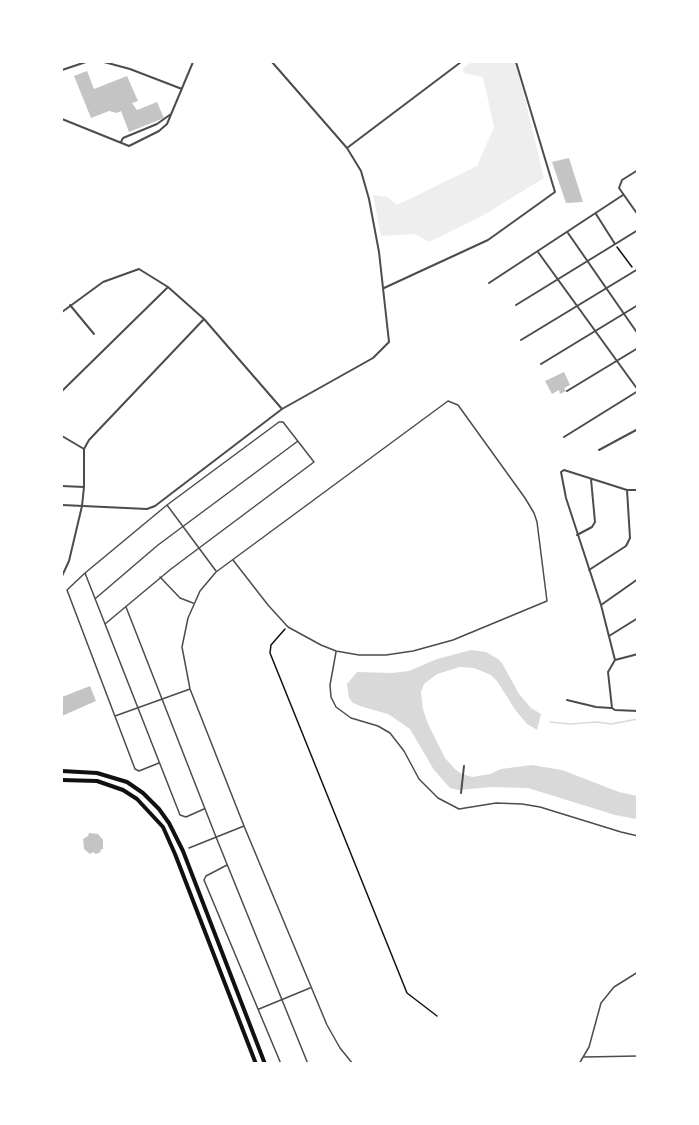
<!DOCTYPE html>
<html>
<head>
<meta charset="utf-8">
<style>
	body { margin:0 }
	#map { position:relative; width:699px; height:1125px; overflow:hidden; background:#fff; font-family:Overpass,sans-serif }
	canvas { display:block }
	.frame { position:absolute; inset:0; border:63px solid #fff; pointer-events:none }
</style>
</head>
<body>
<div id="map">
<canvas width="699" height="1125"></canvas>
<div class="frame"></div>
</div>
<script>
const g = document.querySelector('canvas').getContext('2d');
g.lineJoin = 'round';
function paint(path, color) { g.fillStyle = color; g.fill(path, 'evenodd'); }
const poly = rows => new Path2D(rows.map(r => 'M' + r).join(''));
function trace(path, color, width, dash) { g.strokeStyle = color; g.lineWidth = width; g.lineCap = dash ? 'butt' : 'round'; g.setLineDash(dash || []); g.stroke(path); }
paint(poly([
	[472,62,516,62,544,178,482,216,429,242,415,234,381,236,373,195,387,197,397,205,477,166,494,127,483,77,464,73,463,68]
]), '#eee');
paint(poly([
	[471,650,486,652,498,659,502,663,519,694,531,708,541,714,537,730,527,724,516,711,497,681,491,675,474,668,460,667,437,674,424,684,421,692,423,709,428,724,445,758,455,769,460,773,472,777,490,774,501,769,532,765,562,770,619,792,637,796,637,819,615,815,528,788,492,787,458,790,450,788,434,770,410,729,388,714,363,707,353,703,349,698,347,684,357,672,392,673,409,671,437,659]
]), '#d9d9d9');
trace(poly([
	[550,722,569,724,598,722,611,724,638,719]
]), '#d9d9d9', 1.5);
paint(poly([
	[87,71,94,89,127,76,138,101,132,103,137,110,157,102,164,118,129,132,121,111,117,113,109,111,91,118,74,76],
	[569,158,583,202,566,203,552,162],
	[564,372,570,385,564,388,566,391,560,394,559,390,552,394,545,381],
	[90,686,96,701,62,716,62,697],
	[89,833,98,834,103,840,103,849,100,850,101,852,96,854,93,852,90,854,84,849,83,839,88,836]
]), '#c4c4c4');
trace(poly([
	[617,247,632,267],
	[285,629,271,645,270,653,407,993,437,1016]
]), '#111', 1.5);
trace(poly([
	[167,505,216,571],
	[233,560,268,605,288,627,321,645,336,651,359,655,386,655,413,651,453,640,547,601,537,522,534,513,525,498,458,405,448,401,216,572,200,591,188,618,182,647,190,689,244,826,327,1025,340,1048,353,1064],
	[85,573,180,815,186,817,204,809],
	[160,577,180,598,193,603],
	[96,598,158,545,298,441],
	[126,607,216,837,308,1064],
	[105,624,171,569,314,462,283,422,279,422,167,505,85,573,67,590,135,769,139,771,159,763],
	[336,652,330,685,331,697,336,707,351,718,378,726,390,733,404,751,419,779,438,798,459,809,496,803,522,804,540,807,621,832,638,836],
	[115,716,190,689],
	[189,848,244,826],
	[227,865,206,876,204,880,281,1064],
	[259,1009,310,988],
	[584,1057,638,1056],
	[579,1064,589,1047,601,1003,614,987,638,972]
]), '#4c4c4c', 1.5);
trace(poly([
	[104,62,130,69,182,89],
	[62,70,86,62],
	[62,119,129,146,159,131,167,124,193,62],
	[121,142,123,138,157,124,171,114],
	[347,148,461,62],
	[638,170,622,180,619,188,638,215],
	[596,214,615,244],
	[568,233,638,334],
	[538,252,638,390],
	[489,283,623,195],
	[384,288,488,240,555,192,516,62],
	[70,305,94,334],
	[516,305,638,230],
	[62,312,103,282,139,269,168,287,204,319,282,409],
	[521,340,638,269],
	[541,364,638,305],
	[62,391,168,287],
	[567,391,638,348],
	[62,436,84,449],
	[564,437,638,391],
	[599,450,638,429],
	[62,486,84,487],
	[62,505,147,509,155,506,282,409,373,358,389,342,379,252,369,199,361,171,347,148,272,62],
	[577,535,592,527,595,522,591,479],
	[589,570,626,546,630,538,627,490],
	[62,576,69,561,82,506,84,487,84,449,89,440,204,319],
	[601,605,638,579],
	[609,636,638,618],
	[615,660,601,605,566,498,561,472,564,470,627,490,638,490],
	[615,660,608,672,612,708,615,710,638,711],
	[615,660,638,654],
	[567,700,596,707,611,708],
	[461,793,464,766]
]), '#4c4c4c', 2);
trace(poly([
	[62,771,97,773,127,782,143,793,159,809,169,823,183,851,265,1064],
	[62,780,97,781,123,790,137,799,163,827,175,854,256,1064]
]), '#111', 4);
</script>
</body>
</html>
